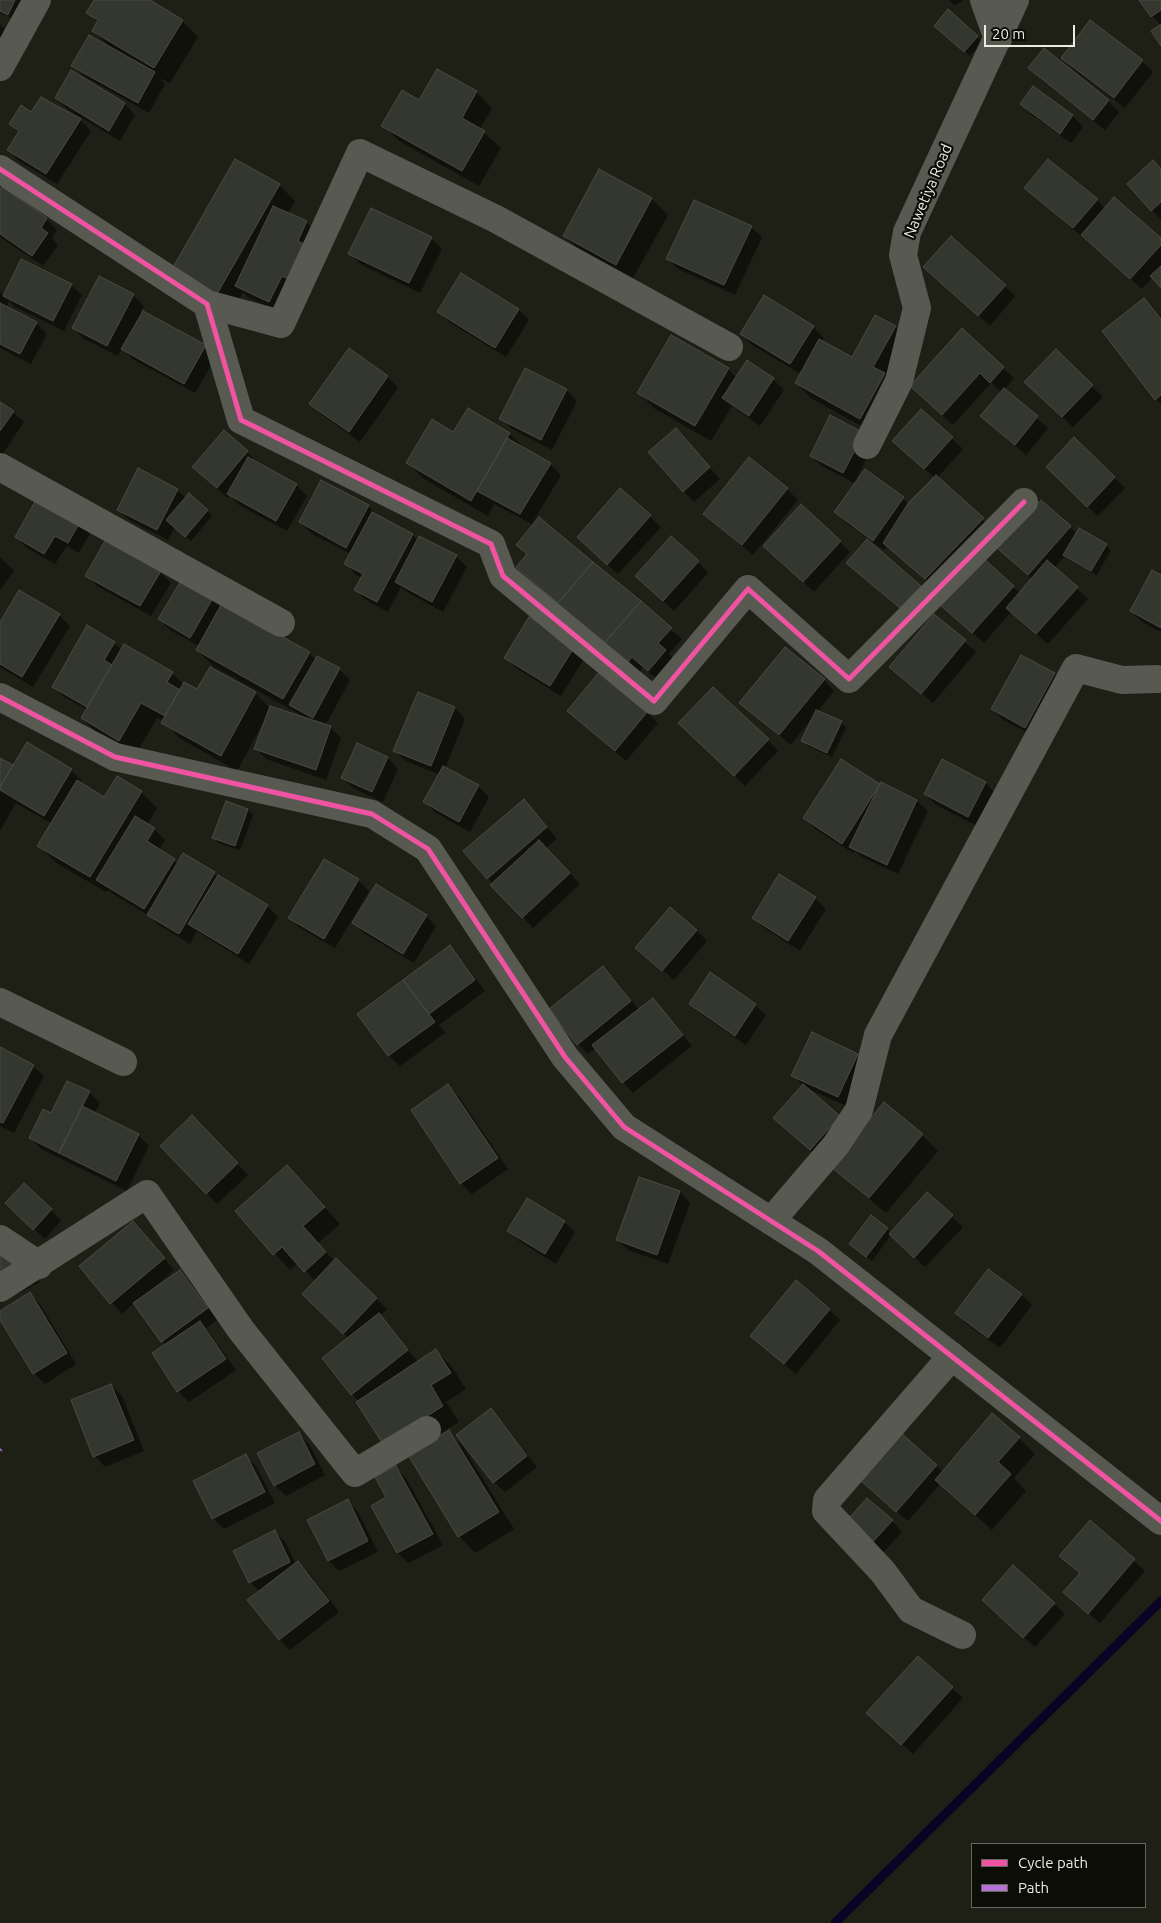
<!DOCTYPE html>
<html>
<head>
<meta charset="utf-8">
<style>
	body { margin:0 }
	#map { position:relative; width:1161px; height:1923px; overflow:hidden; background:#1e2016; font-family:Ubuntu,sans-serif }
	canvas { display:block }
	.legend { position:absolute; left:971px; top:1843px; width:175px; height:65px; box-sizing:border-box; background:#0c0d06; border:1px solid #64665d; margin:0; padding:6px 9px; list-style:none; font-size:15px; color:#e9ecdf }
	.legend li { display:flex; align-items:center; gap:10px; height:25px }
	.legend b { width:25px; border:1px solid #64665d }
	.scale { position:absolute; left:984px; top:25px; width:91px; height:22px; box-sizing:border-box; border:2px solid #e9ecdf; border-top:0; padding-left:6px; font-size:15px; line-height:18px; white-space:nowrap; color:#e9ecdf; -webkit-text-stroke:4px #0c0d06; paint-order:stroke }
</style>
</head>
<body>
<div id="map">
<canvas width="1161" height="1923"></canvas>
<ul class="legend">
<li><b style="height:6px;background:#f153a3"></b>Cycle path</li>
<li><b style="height:6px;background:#b673d3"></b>Path</li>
</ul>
<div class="scale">20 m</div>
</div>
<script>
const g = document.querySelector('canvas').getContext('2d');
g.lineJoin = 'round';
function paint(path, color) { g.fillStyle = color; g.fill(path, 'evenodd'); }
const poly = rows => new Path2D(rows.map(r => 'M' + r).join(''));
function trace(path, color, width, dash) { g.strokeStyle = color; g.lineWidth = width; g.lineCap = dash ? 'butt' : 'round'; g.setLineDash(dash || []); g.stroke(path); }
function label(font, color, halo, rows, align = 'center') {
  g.font = font + ' Ubuntu,sans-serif'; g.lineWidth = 4.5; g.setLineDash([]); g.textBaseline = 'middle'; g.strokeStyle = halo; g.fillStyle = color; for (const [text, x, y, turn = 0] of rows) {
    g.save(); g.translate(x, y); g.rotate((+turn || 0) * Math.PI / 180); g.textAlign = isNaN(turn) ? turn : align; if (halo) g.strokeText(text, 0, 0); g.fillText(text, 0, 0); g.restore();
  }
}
paint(poly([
	[0,0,22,0,14,19,0,13],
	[95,0,148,0,182,21,198,37,170,83,159,78,165,84,149,113,84,76,73,66,110,47,93,31,98,22,88,13],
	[949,0,963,0,955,6],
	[1141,0,1161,0,1161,25,1152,16],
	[948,11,983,42,970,56,941,31],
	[0,24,9,34,0,44],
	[1044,50,1108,101,1119,112,1105,130,1040,79,1030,68],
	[1062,58,1142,61,1153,72,1125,108,1073,69],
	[72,72,125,104,135,115,120,141,67,109,56,98],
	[1033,88,1073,116,1083,127,1071,143,1032,115,1021,104],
	[476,92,492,108,480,129,501,148,479,186,399,141,383,125,420,101],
	[32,113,80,120,91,131,57,184,19,161,8,150,19,133,10,124],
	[1161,170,1161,219,1152,210],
	[279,185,295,201,288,214,306,222,317,233,280,312,247,297,243,292,234,309,174,268],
	[1026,188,1097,200,1106,209,1161,240,1161,286,1153,277,1142,289],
	[0,193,46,219,57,230,52,238,58,245,43,266,0,237],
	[652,199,668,215,632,280,581,252,565,236],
	[751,227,762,237,735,295,678,269,668,259],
	[431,238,442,249,420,293,360,264,350,253],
	[936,278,1005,286,1015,296,990,326],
	[71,285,82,295,64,331,15,307,9,301,6,308,36,323,47,334,31,364,0,348,0,292,4,296],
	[133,295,144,306,141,311,205,346,216,357,195,393,134,360,122,348,118,356,84,339,74,328],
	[1144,300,1161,317,1161,404,1156,399],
	[519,310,529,320,506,357,449,322,439,312],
	[813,327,824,338,821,341,853,359,895,327,911,343,876,434,812,399,796,383,801,374,752,345,742,334],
	[962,330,1014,378,1004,390,1048,428,1026,455,982,416,1001,392,991,383,953,425,922,397],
	[349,349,388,377,398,388,360,442,321,414,310,403],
	[1056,350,1103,397,1073,427,1037,392],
	[728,369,737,378,773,379,784,390,760,426,732,406,711,441,655,409,639,393],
	[566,390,577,401,552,450,512,429,501,418],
	[0,403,13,412,24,422,0,458],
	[468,409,510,434,526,450,550,464,561,475,532,524,494,504,488,516,424,479,408,463,454,433],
	[921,410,963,449,937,478,994,530,937,589,888,546,884,550,846,523,835,512,866,470,909,504,935,478,904,451],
	[1074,439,1125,488,1098,516,1058,478],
	[686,441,720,479,694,502,683,491],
	[874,444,854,483,822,466,811,456],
	[247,452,258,463,296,485,307,496,287,531,239,505,230,495,228,498,205,478],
	[322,481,369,507,380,518,412,535,418,540,456,556,467,567,443,612,407,592,401,587,388,612,366,600,356,590,362,578,356,575,346,564,351,554,311,533,300,522],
	[620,489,661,527,618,574,589,548],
	[787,489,798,500,753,555,705,514],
	[177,490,186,498,207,511,212,516,191,541,175,527,168,540,129,520,118,509],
	[1041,501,1077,534,1106,545,1111,550,1097,575,1070,560,1065,556,1054,568,1088,599,1048,644,1011,612,984,643,952,614,981,558,1020,593,1032,579,1009,559],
	[540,519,682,639,669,654,676,662,659,681,643,667,635,677,559,604,518,567,528,555,518,545],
	[79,523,90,534,79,553,67,546,55,564,27,548,16,537],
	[840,542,850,552,814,592,776,556],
	[0,557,14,571,0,590],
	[698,562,708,573,674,611,647,586],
	[160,572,171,583,151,616,97,586,87,575],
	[1161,576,1161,632,1142,622,1131,611],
	[213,599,221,607,309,653,316,660,317,657,339,669,350,680,325,726,330,727,341,738,326,780,266,759,256,748,264,726,262,725,237,771,179,738,164,721,157,718,135,756,98,734,82,718,87,710,64,697,53,686,114,643,122,650,172,673,184,685,198,691,255,693,270,708,306,718,213,666,197,650,199,646,170,630,159,619],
	[59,615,70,626,33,687,0,667,0,625],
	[935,616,976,652,933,703,891,667],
	[529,619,585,657,561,696,516,668,506,658],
	[1054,674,1064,684,1036,737,1003,720,992,709],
	[824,680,834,691,817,712,841,722,846,728,832,757,808,746,803,741,812,718,791,745,752,713],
	[455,708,465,719,445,768,478,786,489,797,470,832,436,813,425,802,440,775,406,761,395,751],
	[568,711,647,712,658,723,626,761],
	[691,734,768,740,778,751,745,786],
	[357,745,388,758,398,769,383,802,353,788,342,777],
	[0,759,13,767,71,770,82,781,80,784,105,798,141,792,157,808,147,825,154,829,165,840,159,850,178,864,214,873,218,878,267,906,278,917,249,964,197,931,190,944,159,925,148,915,107,890,106,892,55,862,39,846,52,824,16,803,0,831],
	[841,761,880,786,881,784,917,801,928,811,898,874,862,857,855,851,853,853,815,829,805,818],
	[942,761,986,783,996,794,979,827,936,805,925,794],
	[248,810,253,815,240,850,218,843,213,837],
	[534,812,557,839,546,848,580,884,533,928,488,878],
	[324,860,358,880,369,891,335,948,300,928,290,918],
	[780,876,815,898,826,909,800,951,764,928,753,918],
	[426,916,436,926,414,963,365,934,354,923],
	[696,930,707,941,674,980,637,948],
	[450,947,460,958,485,991,439,1025,445,1033,400,1066,389,1056,358,1014],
	[603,968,614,978,639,1010,653,999,692,1046,633,1093,623,1082,596,1048,588,1054,578,1044],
	[690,1003,755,1005,766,1015,746,1045,701,1014],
	[0,1049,33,1066,44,1076,14,1133,0,1126],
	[858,1055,868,1065,849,1107,806,1088,839,1117,821,1160,786,1128,803,1086,793,1075],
	[448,1086,459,1097,508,1169,472,1194,461,1183],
	[89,1092,100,1103,94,1114,138,1135,149,1146,127,1191,41,1149,31,1138],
	[192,1117,248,1175,217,1204,161,1146],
	[922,1135,938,1151,886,1213,849,1182,833,1166],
	[287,1167,340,1224,318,1243,335,1262,336,1260,387,1309,380,1316,418,1362,436,1351,452,1367,466,1389,446,1402,459,1422,430,1441,448,1432,464,1448,514,1529,475,1553,459,1536,409,1454,352,1394,324,1359,349,1338,314,1305,316,1282,298,1263,290,1270,237,1212],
	[640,1178,680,1192,690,1203,668,1264,628,1250,617,1240],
	[927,1194,963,1227,925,1267,891,1235,872,1261,856,1248,887,1229,891,1233],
	[51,1210,61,1221,45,1239,18,1214],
	[133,1222,174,1270,150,1291,151,1292,180,1271,191,1282,217,1320,206,1328,236,1370,189,1402,178,1391,166,1345,134,1303,122,1314,80,1267],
	[564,1222,575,1232,556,1264,519,1241,509,1231],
	[0,1253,24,1266,40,1282,0,1303],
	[30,1294,40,1304,76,1364,45,1384,34,1373,0,1318,0,1312],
	[1021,1294,1032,1305,1000,1348,967,1324,957,1313],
	[829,1310,840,1320,796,1374,752,1336],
	[111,1385,122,1396,144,1451,105,1467,95,1456],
	[490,1410,501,1421,537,1467,505,1492,494,1482],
	[298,1433,309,1444,325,1475,286,1496,275,1485],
	[1019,1438,1035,1454,1014,1478,1026,1491,992,1530,940,1484,908,1521,871,1490,936,1466,943,1472],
	[246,1456,256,1466,275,1503,224,1529,213,1518],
	[396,1468,406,1478,443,1545,408,1563,398,1553,388,1498],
	[347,1501,358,1512,378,1552,339,1571,329,1561,308,1520],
	[892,1521,902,1532,880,1556,857,1534],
	[1090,1522,1145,1571,1100,1623,1076,1603,1081,1574,1061,1556],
	[275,1532,285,1542,296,1564,298,1562,309,1573,339,1612,290,1650,280,1640,249,1600,260,1592,250,1582],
	[1054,1604,1065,1614,1035,1647,994,1611],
	[918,1657,963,1698,913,1754,879,1724]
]), '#0007');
trace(poly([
	[835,1923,1161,1601]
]), '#0a0325', 9);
const building = poly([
	[0,0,15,0,8,15,0,11,0,0],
	[94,0,150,0,183,20,154,68,92,31,98,20,86,13,94,0],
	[1139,0,1161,0,1161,10,1151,17,1139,0],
	[948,9,978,36,964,52,934,26,948,9],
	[1090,20,1143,60,1114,98,1061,58,1090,20],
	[1161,24,1161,46,1151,31,1161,24],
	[89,35,155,72,138,103,71,66,89,35],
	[1044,48,1109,100,1093,120,1028,68,1044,48],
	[437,69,477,91,462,118,485,131,462,171,381,126,402,90,419,100,437,69],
	[71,70,125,103,109,131,55,98,71,70],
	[1033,86,1073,115,1060,134,1020,104,1033,86],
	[41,97,81,119,46,174,7,150,19,131,9,124,21,105,31,112,41,97],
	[235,159,280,184,217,294,172,269,235,159],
	[1048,159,1098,199,1073,228,1024,188,1048,159],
	[1153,160,1161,169,1161,202,1151,211,1127,184,1153,160],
	[599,169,652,198,616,265,563,236,599,169],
	[2,187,47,218,41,228,48,233,32,256,0,234,0,190,2,187],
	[1114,197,1161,238,1161,245,1130,279,1081,235,1114,197],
	[694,200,752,226,724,285,666,259,694,200],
	[273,206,307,221,298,241,306,245,290,280,282,276,269,302,235,286,273,206],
	[371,208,432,237,409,283,348,254,371,208],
	[951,236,1006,285,978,316,923,267,951,236],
	[21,259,72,284,53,321,3,296,21,259],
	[1161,266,1161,288,1150,276,1161,266],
	[461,273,519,309,495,348,437,312,461,273],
	[99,276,134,294,107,346,72,328,99,276],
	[764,295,814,326,790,364,740,334,764,295],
	[1144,298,1161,319,1161,395,1155,400,1102,331,1144,298],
	[0,303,37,322,20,354,0,344,0,303],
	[143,311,206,345,184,384,121,349,143,311],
	[875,315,896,326,873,367,885,373,860,419,795,383,819,339,852,357,875,315],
	[962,328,1004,367,990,383,980,373,942,415,910,386,962,328],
	[671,335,729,368,695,426,637,393,671,335],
	[349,348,388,376,349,432,309,404,349,348],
	[1056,349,1093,385,1062,417,1024,382,1056,349],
	[747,360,774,378,749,416,722,398,747,360],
	[525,368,567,389,541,440,499,419,525,368],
	[1004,388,1038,416,1015,445,980,416,1004,388],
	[0,402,14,411,0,431,0,402],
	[468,408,510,433,471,501,406,463,432,419,453,432,468,408],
	[921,409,953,437,924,469,892,441,921,409],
	[830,415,864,433,843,473,810,456,830,415],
	[676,428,710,467,683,492,648,452,676,428],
	[224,430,248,451,217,488,192,467,224,430],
	[1074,437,1115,477,1087,507,1046,467,1074,437],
	[507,438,551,463,520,514,477,491,507,438],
	[248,457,297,484,276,521,227,494,248,457],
	[749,457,788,488,742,545,703,514,749,457],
	[138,468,178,489,157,530,117,510,138,468],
	[865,469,904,497,873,541,834,512,865,469],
	[936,475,984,518,925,579,883,543,909,502,936,475],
	[321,480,369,505,346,548,299,522,321,480],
	[620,488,651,515,607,565,577,537,620,488],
	[189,493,208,510,185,537,166,520,189,493],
	[37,498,80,522,68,543,55,536,44,554,15,537,37,498],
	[1041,500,1071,526,1028,575,997,548,1041,500],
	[801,504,841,541,803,582,763,546,801,504],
	[372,512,413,534,377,602,354,590,363,574,344,564,372,512],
	[539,517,593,562,558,603,516,567,527,554,516,545,539,517],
	[1079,528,1107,544,1091,571,1063,555,1079,528],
	[419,536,457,555,432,602,395,582,419,536],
	[671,536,699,561,663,601,635,576,671,536],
	[106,539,161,571,140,606,85,576,106,539],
	[867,539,921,586,900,608,846,563,867,539],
	[981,556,1014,586,972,633,939,604,981,556],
	[1047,560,1078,587,1036,634,1006,608,1047,560],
	[593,562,641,601,601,647,554,608,593,562],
	[1152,570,1161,575,1161,628,1130,611,1152,570],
	[182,579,213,598,190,638,158,619,182,579],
	[19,590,60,614,22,677,0,664,0,622,19,590],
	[641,601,672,628,658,643,666,650,648,671,632,657,624,667,601,647,641,601],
	[222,603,310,652,283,699,196,650,222,603],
	[934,614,966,640,921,694,889,667,934,614],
	[529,617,575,646,550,686,504,658,529,617],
	[87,625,115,642,104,660,112,665,87,707,52,687,87,625],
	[124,644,173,672,167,682,180,690,165,716,141,703,119,741,81,718,124,644],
	[785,647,825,679,779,735,739,703,785,647],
	[1021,655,1055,673,1025,728,991,709,1021,655],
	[317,656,340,668,313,718,289,705,317,656],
	[210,667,256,692,221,756,161,723,184,682,197,689,210,667],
	[600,671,648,711,615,751,567,711,600,671],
	[713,687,769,739,734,776,678,723,713,687],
	[418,692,455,707,431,766,393,751,418,692],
	[270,706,331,726,316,770,254,749,270,706],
	[816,710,842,721,827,753,801,741,816,710],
	[27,742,72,769,44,816,0,790,0,787,27,742],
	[357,743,388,757,372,792,341,778,357,743],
	[0,758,13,765,0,787,0,758],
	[841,759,880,784,842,844,803,818,841,759],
	[942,759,986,782,968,817,924,794,942,759],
	[443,766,479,785,459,822,423,802,443,766],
	[117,776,142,791,90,877,37,846,77,780,104,797,117,776],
	[881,782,917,800,887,865,849,847,881,782],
	[524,799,547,827,487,879,463,851,524,799],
	[226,801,248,809,235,846,212,838,226,801],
	[135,816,155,828,147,841,175,859,144,909,96,880,135,816],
	[539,840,570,873,522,918,490,885,539,840],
	[183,853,215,872,179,934,147,915,183,853],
	[324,859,359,879,324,939,288,918,324,859],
	[779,874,816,897,788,941,752,918,779,874],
	[218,875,268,905,238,954,188,924,218,875],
	[376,884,427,915,403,954,352,923,376,884],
	[670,907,697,930,662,971,635,948,670,907],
	[450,945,475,980,429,1014,403,980,450,945],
	[603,966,631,1001,577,1045,549,1009,603,966],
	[710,972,756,1004,735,1036,689,1004,710,972],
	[403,980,435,1022,388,1056,357,1014,403,980],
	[653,998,683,1035,622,1083,592,1045,653,998],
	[812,1032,858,1054,838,1097,791,1076,812,1032],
	[0,1047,34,1065,3,1123,0,1122,0,1047],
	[67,1081,90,1091,59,1153,29,1138,43,1109,51,1113,67,1081],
	[448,1084,498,1158,460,1184,411,1110,448,1084],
	[803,1084,840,1116,810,1150,773,1118,803,1084],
	[884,1102,923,1134,869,1198,831,1167,884,1102],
	[82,1106,139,1134,116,1181,59,1153,82,1106],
	[192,1115,238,1163,206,1194,160,1146,192,1115],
	[287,1165,325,1207,303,1226,326,1252,304,1272,282,1247,273,1255,235,1211,287,1165],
	[639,1177,680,1191,657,1255,616,1240,639,1177],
	[24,1183,52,1209,33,1230,5,1203,24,1183],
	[927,1192,953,1215,914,1258,889,1234,927,1192],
	[527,1198,565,1221,545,1254,507,1231,527,1198],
	[871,1215,888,1228,866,1257,849,1244,871,1215],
	[133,1221,165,1258,110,1304,79,1266,133,1221],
	[0,1252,25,1265,0,1279,0,1252],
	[336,1258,377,1298,343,1334,302,1294,336,1258],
	[988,1269,1022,1294,988,1338,955,1313,988,1269],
	[180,1270,208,1308,161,1342,133,1303,180,1270],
	[796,1280,830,1309,784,1364,750,1336,796,1280],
	[30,1292,67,1353,33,1374,0,1320,0,1311,30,1292],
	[379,1313,408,1350,351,1395,322,1358,379,1313],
	[200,1321,226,1359,177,1392,152,1353,200,1321],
	[436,1349,451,1373,431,1385,443,1406,383,1444,356,1402,436,1349],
	[111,1384,134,1440,93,1457,71,1400,111,1384],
	[491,1408,527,1456,493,1483,456,1435,491,1408],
	[992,1413,1020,1437,998,1462,1011,1474,975,1515,935,1480,992,1413],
	[449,1430,499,1512,458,1537,408,1455,449,1430],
	[299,1432,315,1464,274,1486,257,1453,299,1432],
	[900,1432,937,1465,896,1512,859,1479,900,1432],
	[246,1454,265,1492,212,1519,193,1481,246,1454],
	[396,1466,433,1534,397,1553,371,1506,386,1497,375,1477,396,1466],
	[867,1498,893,1520,869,1546,844,1524,867,1498],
	[348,1499,368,1541,328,1561,307,1520,348,1499],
	[1090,1520,1135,1559,1088,1614,1063,1592,1080,1573,1059,1556,1090,1520],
	[275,1530,290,1562,249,1583,233,1551,275,1530],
	[298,1561,329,1601,279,1640,247,1600,298,1561],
	[1013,1565,1055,1603,1023,1638,982,1600,1013,1565],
	[918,1656,953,1687,901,1745,866,1713,918,1656]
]);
paint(building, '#34372d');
trace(building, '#494b42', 1);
trace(poly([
	[984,0,998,39],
	[0,67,37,0],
	[0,169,207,304,241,420,491,544,503,576,654,701,748,589,849,679,1024,502],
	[207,304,281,324,360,153,496,219,729,347],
	[867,445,899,381,917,308,903,255,907,232,1015,0],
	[0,467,281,623],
	[0,697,115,757,372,814,428,849,565,1057,624,1127,818,1251,1161,1521],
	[0,1002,123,1062],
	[771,1221,836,1145,859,1110,878,1035,1076,668,1122,680,1157,679],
	[0,1239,39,1265],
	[0,1288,147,1194,241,1330,355,1473,427,1430],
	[952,1356,827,1500,826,1511,883,1572,911,1610,962,1635]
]), '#585a52', 28);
trace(poly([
	[0,1450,1,1449]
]), '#b673d3', 4, [8, 4]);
trace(poly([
	[0,169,207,304,241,420,491,544,503,576,654,701,748,589,849,679,1024,502],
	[0,697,115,757,372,814,428,849,565,1057,624,1127,818,1251,1161,1521]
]), '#f153a3', 5);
label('15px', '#e9ecdf', '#0c0d06', [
	["Nawetiya Road",928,191,-67]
]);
</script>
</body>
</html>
